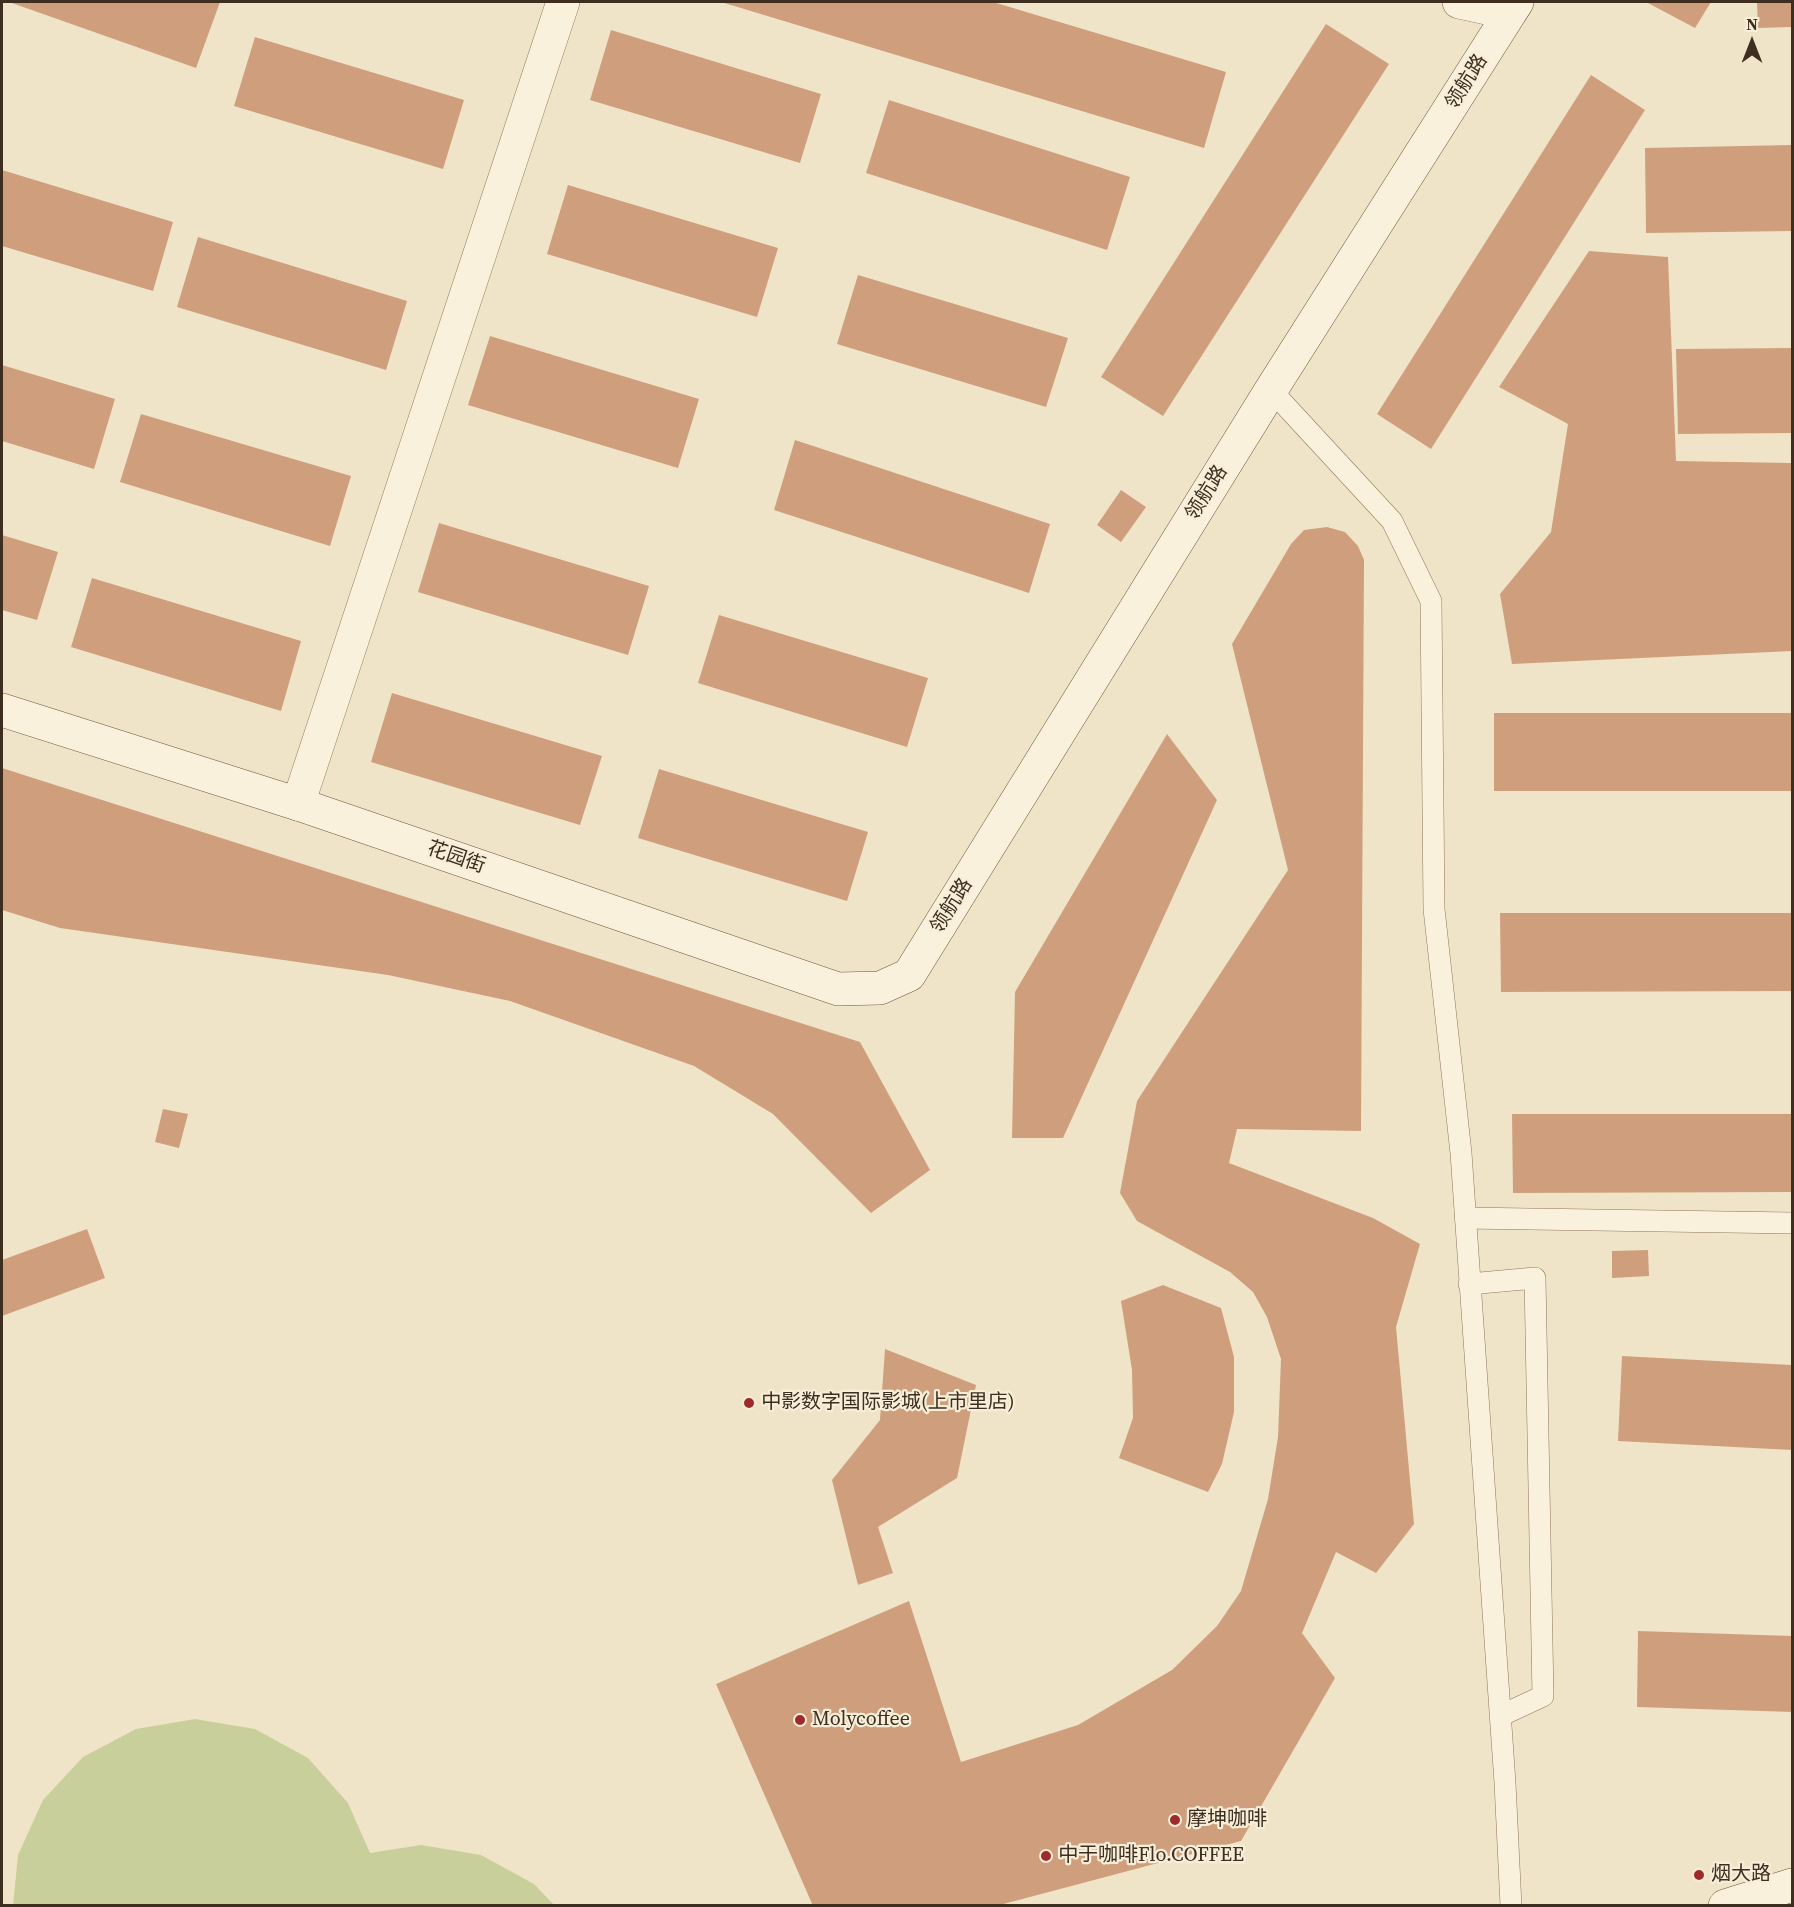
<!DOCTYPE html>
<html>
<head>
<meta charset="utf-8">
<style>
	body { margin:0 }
	#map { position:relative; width:1794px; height:1907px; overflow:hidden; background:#f0e4c8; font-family:"Source Serif 4",serif }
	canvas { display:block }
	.frame { position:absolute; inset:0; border:3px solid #3d2e20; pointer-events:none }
	.north { position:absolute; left:1722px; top:12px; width:60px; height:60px; -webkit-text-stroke:4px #f7eed8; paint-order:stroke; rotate:0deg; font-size:16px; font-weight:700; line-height:24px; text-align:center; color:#3d2e20 }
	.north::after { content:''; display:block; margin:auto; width:21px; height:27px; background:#3d2e20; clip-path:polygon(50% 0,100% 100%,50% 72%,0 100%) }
</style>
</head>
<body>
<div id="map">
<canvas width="1794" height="1907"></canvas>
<div class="frame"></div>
<div class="north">N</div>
</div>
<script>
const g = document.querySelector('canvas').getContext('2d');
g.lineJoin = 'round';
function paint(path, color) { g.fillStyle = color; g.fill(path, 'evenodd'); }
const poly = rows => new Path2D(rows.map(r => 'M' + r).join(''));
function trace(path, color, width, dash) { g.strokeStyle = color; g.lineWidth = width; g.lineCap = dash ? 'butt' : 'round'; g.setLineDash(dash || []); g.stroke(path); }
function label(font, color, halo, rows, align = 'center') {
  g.font = font + ' "Source Serif 4","Noto Sans SC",serif'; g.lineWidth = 4.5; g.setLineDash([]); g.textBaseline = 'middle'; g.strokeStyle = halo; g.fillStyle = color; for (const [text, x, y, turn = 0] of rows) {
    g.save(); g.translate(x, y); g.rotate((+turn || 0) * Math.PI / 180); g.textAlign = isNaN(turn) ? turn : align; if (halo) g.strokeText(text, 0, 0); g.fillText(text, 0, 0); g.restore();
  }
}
paint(poly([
	[195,1719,255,1729,308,1758,348,1803,370,1853,421,1845,481,1855,534,1884,554,1905,13,1905,18,1855,43,1800,83,1757,136,1729]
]), '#c9cf9b');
paint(poly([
	[9,2,220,2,196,68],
	[721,2,993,2,1226,72,1204,148],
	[1646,2,1711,2,1695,28],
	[1757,2,1792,2,1792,27,1758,28],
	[1326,24,1389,64,1163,416,1101,377],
	[611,30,821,94,800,163,590,100],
	[255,37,464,100,443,169,234,106],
	[1591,75,1645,110,1431,449,1377,414],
	[889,100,1130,177,1107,250,866,173],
	[1792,145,1792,231,1646,233,1645,148],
	[2,170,173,222,153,291,2,246],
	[568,185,778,248,757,317,547,254],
	[198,237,407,301,386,370,177,307],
	[1589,251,1668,257,1676,461,1792,463,1792,651,1512,664,1500,594,1551,532,1568,424,1499,387],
	[858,275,1068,338,1046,407,837,344],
	[490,336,699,399,678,468,468,405],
	[1792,348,1792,433,1678,434,1676,349],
	[2,365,115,399,94,469,2,441],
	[141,414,351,476,330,546,120,482],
	[795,440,1050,524,1029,593,774,510],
	[1121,490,1146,507,1121,542,1097,525],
	[439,523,649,586,628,655,418,592],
	[1327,527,1345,532,1358,546,1364,560,1361,1131,1237,1129,1229,1163,1373,1218,1420,1244,1396,1327,1414,1524,1376,1573,1336,1552,1302,1633,1335,1678,1241,1841,996,1906,813,1906,716,1684,909,1601,961,1762,1078,1725,1172,1670,1217,1626,1241,1591,1268,1499,1278,1437,1281,1359,1267,1317,1253,1292,1230,1272,1137,1221,1120,1193,1137,1101,1288,870,1232,644,1291,544,1304,530],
	[2,535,58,552,37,620,2,610],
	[92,578,301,641,281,711,71,647],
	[719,615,928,678,907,747,698,683],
	[392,693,602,756,580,825,371,762],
	[1494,713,1792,713,1792,791,1494,791],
	[1167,734,1217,800,1063,1138,1012,1138,1015,992],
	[2,768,860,1042,930,1170,871,1213,773,1114,694,1066,510,1001,388,975,60,928,2,910],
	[659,769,868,832,847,901,638,838],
	[1500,913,1792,913,1792,991,1501,992],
	[163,1109,188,1114,179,1148,155,1142],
	[1512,1114,1792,1114,1792,1192,1513,1193],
	[87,1229,105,1278,2,1316,2,1260],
	[1648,1250,1649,1276,1612,1278,1612,1251],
	[1163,1285,1221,1308,1234,1357,1234,1412,1222,1464,1208,1492,1119,1458,1133,1418,1132,1370,1121,1301],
	[885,1349,976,1385,957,1478,878,1527,893,1573,858,1585,832,1480,880,1420],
	[1622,1356,1792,1365,1792,1450,1618,1441],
	[1638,1631,1792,1636,1792,1712,1637,1707]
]), '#cf9f7d');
const lane = poly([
	[1271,390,1392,521,1431,601,1434,909,1461,1153,1505,1783,1511,1906],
	[1465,1218,1792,1223],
	[1469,1284,1535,1278,1543,1696,1500,1716]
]);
const street = poly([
	[298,804,563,2]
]);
const secondary = poly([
	[1459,2,1510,13,1517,2],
	[2,710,298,804,838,989,880,988,909,975,1271,390,1510,13],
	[1725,1906,1792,1885]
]);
trace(lane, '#8d765c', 22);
trace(street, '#8d765c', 34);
trace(secondary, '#6f573f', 34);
trace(lane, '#faf1dc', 21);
trace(street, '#faf1dc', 33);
trace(secondary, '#faf1dc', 33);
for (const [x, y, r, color] of [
	[749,1403,6,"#9e2a2b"],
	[800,1720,6,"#9e2a2b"],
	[1175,1820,6,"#9e2a2b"],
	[1046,1856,6,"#9e2a2b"],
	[1699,1875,6,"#9e2a2b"]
]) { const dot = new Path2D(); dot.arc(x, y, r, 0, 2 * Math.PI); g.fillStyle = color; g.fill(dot); trace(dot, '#f7eed8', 2); }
label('20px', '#3d2e20', '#f7eed8', [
	["领航路",1467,82,-58],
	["领航路",1207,493,-58],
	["花园街",456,858,19],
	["领航路",952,906,-58]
]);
label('20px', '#3d2e20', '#f7eed8', [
	["中影数字国际影城(上市里店)",761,1403],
	["Molycoffee",812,1720],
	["摩坤咖啡",1187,1820],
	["中于咖啡Flo.COFFEE",1058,1856],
	["烟大路",1711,1875]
], 'left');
</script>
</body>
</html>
